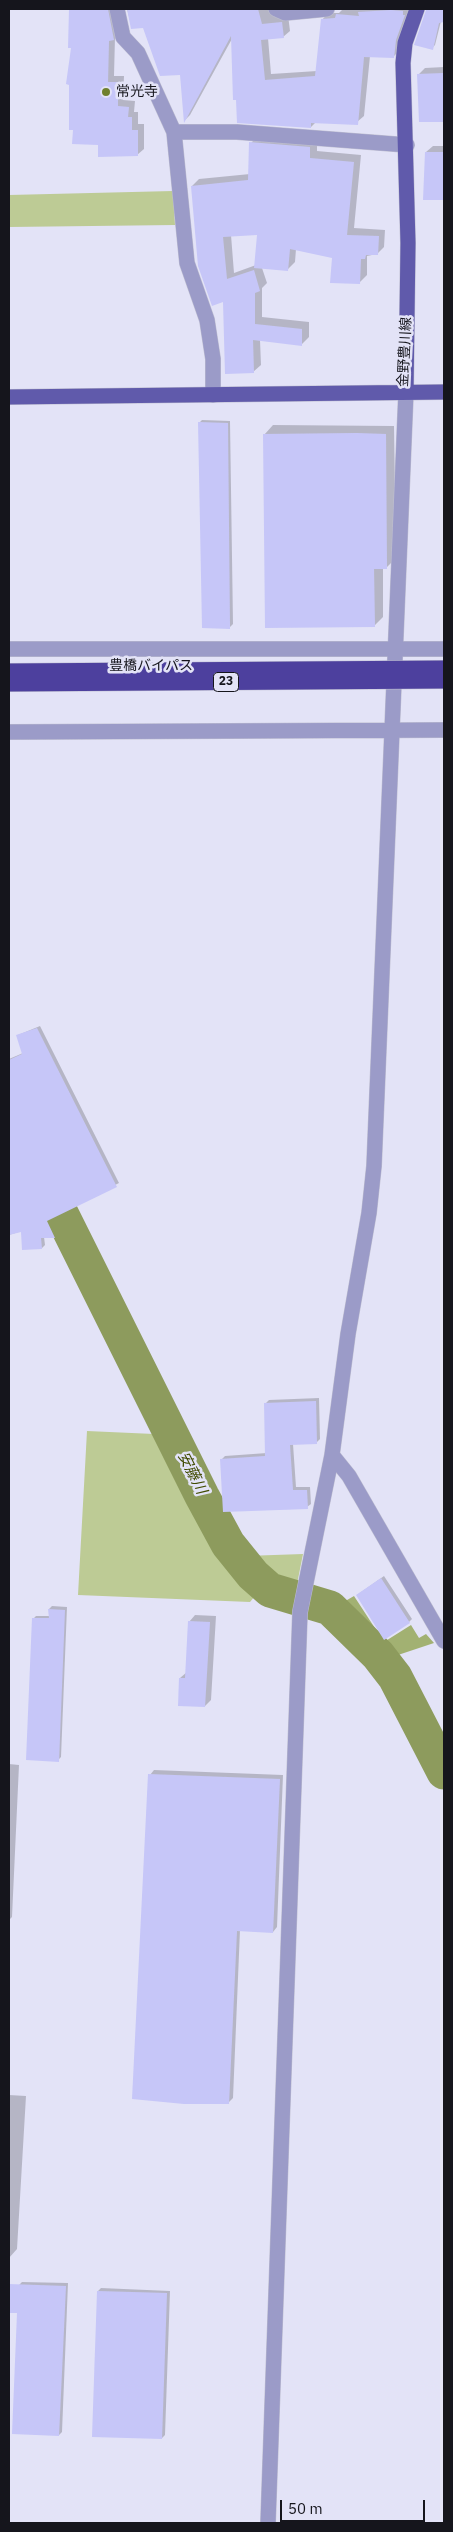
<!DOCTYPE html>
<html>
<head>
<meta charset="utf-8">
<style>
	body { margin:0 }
	#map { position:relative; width:453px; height:2532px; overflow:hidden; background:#e3e3f7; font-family:"IBM Plex Sans",sans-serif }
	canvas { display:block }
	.frame { position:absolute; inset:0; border:10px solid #15151c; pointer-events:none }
	.scale { position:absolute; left:280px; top:2500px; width:145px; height:22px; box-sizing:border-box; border:2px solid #15151c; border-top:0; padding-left:6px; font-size:15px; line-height:18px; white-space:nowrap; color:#15151c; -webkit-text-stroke:4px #e3e3f7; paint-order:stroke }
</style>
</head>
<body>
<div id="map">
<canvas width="453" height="2532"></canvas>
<div class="frame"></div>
<div class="scale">50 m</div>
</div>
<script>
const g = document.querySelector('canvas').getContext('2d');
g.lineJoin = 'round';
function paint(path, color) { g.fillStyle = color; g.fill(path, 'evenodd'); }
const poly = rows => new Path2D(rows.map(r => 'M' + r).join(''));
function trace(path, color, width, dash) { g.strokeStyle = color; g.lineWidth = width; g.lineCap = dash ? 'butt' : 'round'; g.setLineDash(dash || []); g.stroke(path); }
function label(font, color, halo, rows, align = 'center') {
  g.font = font + ' "IBM Plex Sans","Noto Sans JP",sans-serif'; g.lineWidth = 5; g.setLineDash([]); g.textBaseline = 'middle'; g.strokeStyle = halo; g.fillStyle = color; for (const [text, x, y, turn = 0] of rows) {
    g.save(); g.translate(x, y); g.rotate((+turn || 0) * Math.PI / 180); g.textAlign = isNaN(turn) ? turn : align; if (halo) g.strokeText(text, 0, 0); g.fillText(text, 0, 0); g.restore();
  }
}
paint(poly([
	[173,191,175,225,9,227,9,195],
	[87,1431,154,1434,202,1527,228,1566,255,1596,250,1602,78,1595],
	[303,1554,295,1594,277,1588,245,1556]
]), '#bdcb95');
paint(poly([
	[354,1596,384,1642,411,1625,419,1638,426,1634,434,1643,392,1657,335,1607]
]), '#a2b172');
paint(poly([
	[70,9,104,9,104,12,108,9,116,9,120,32,115,37,114,76,124,76,123,100,135,101,134,112,138,112,138,124,144,124,144,149,137,155,99,144,72,47,70,47],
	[127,9,275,9,288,15,290,31,283,37,268,38,271,74,317,71,322,20,328,13,339,13,343,9,410,9,400,50,394,56,370,56,364,116,357,122,316,122,311,127,238,121,233,37,190,115,185,120,181,74,144,27,132,28],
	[429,9,444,9,435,45,432,48,427,11],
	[444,67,444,120,420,121,418,75,425,68],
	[258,136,317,140,317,151,361,155,354,228,385,230,384,247,377,254,367,256,367,275,359,283,333,257,296,249,295,262,288,269,262,268,267,283,262,288,262,317,309,322,309,337,302,344,260,340,261,365,253,372,224,301,192,186,199,179,250,174,251,143],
	[259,234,256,265,234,273,231,235],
	[433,146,444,146,444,199,424,198,426,152],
	[202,420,230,421,233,624,230,627,199,423],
	[273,425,394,426,396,558,387,567,383,568,383,617,374,626,264,435],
	[40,1026,119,1183,50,1218,58,1234,55,1237,44,1237,45,1245,42,1248,22,1231,9,1235,9,1059,23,1053,18,1035],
	[319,1398,320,1439,316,1443,293,1444,296,1487,310,1487,311,1504,307,1507,222,1459,225,1456,267,1453,265,1404,269,1400],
	[384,1576,412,1619,409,1622,357,1595],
	[52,1606,67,1607,61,1757,58,1760,33,1619,36,1616,50,1616,49,1609],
	[195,1615,216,1616,211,1700,205,1706,180,1678,187,1672,189,1622],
	[9,1764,19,1765,12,1917,9,1920],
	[154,1770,283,1775,277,1927,273,1932,240,1930,233,2098,228,2103,150,1775],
	[9,2095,26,2096,17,2249,9,2258],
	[22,2282,68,2283,62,2432,59,2435,19,2285],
	[101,2288,170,2291,165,2435,162,2438,98,2291]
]), '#0003');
trace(poly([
	[9,1109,202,1496,228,1544,253,1575,270,1590,330,1608,378,1655,395,1677,444,1772]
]), '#8d9b5d', 35);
paint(poly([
	[69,9,108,9,114,40,109,41,108,82,118,82,118,106,129,107,128,117,132,117,132,130,138,130,138,156,98,157,98,145,72,144,73,130,69,130,69,85,66,84,71,48,68,48],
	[127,9,258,9,262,24,282,22,284,38,261,40,265,80,315,76,321,19,335,18,336,14,359,16,358,12,391,10,403,11,403,15,405,15,396,40,394,58,364,57,358,125,311,123,311,128,237,123,236,100,233,100,231,36,184,123,180,75,160,76,143,28,131,29],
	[432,9,444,9,444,22,439,23,433,50,414,45,426,10],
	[444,73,444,122,419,122,417,74],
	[249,142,310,147,310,158,354,162,347,235,379,236,378,255,366,255,365,259,361,259,360,284,330,283,332,258,290,249,288,271,254,268,257,235,223,237,227,279,254,270,260,291,255,293,255,324,302,329,302,346,253,340,254,373,225,374,223,302,212,306,198,266,191,186,248,180],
	[425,152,444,152,444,200,423,200],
	[198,422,228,423,230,629,202,628],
	[357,433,386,434,387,569,374,569,375,627,265,628,263,434],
	[37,1028,117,1187,47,1221,55,1238,41,1238,42,1249,22,1250,21,1232,9,1235,9,1060,22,1054,16,1035],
	[316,1401,317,1444,290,1445,293,1490,307,1490,308,1509,223,1512,220,1459,265,1456,264,1403],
	[381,1578,410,1623,384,1640,356,1595],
	[48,1609,65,1610,59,1762,26,1760,32,1618,49,1618],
	[188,1621,210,1622,205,1707,178,1706,179,1678,185,1678],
	[148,1774,280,1779,273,1933,237,1931,229,2104,184,2104,132,2099],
	[9,2284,66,2286,59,2436,12,2434,17,2313,9,2313],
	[97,2291,167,2293,162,2439,92,2437]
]), '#c6c6f8');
const minor = poly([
	[117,9,123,37,138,53,174,132,187,263,207,320,213,359,213,395],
	[276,9,285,13,327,9],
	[174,132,237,132,407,145],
	[9,649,444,649],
	[9,732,444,730],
	[332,1455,349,1476,444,1641],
	[268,2523,300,1612,332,1455,348,1334,369,1213,374,1166,406,392]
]);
const major = poly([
	[406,392,408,243,403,63,405,43,417,9],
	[9,397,444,392]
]);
trace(minor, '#bebed0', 16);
trace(major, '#bebed0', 16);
trace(minor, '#9b9bc8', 15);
trace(major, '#605aab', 15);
const highwayBridge = poly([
	[9,671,444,668],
	[9,684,444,681]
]);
trace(highwayBridge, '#bebed0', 16, []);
trace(highwayBridge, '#4d409e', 15);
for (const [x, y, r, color] of [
	[106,92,5,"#70802e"]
]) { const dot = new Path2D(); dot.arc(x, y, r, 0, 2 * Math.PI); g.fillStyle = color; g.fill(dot); trace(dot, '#e3e3f7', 2); }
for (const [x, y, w] of [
	[226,682,25]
]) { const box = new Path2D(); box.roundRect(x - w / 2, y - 9.5, w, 19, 4); g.fillStyle = '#e3e3f7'; g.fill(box); trace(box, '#15151c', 1); }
label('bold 12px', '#15151c', null, [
	["23",226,682]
]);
label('14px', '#15151c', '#e3e3f7', [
	["常光寺",116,92]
], 'left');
label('14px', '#15151c', '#e3e3f7', [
	["金野豊川線",405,352,-87],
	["豊橋バイパス",151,666]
]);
label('italic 15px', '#404b00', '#e3e3f7', [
	["安藤川",192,1473,63]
]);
</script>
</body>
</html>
